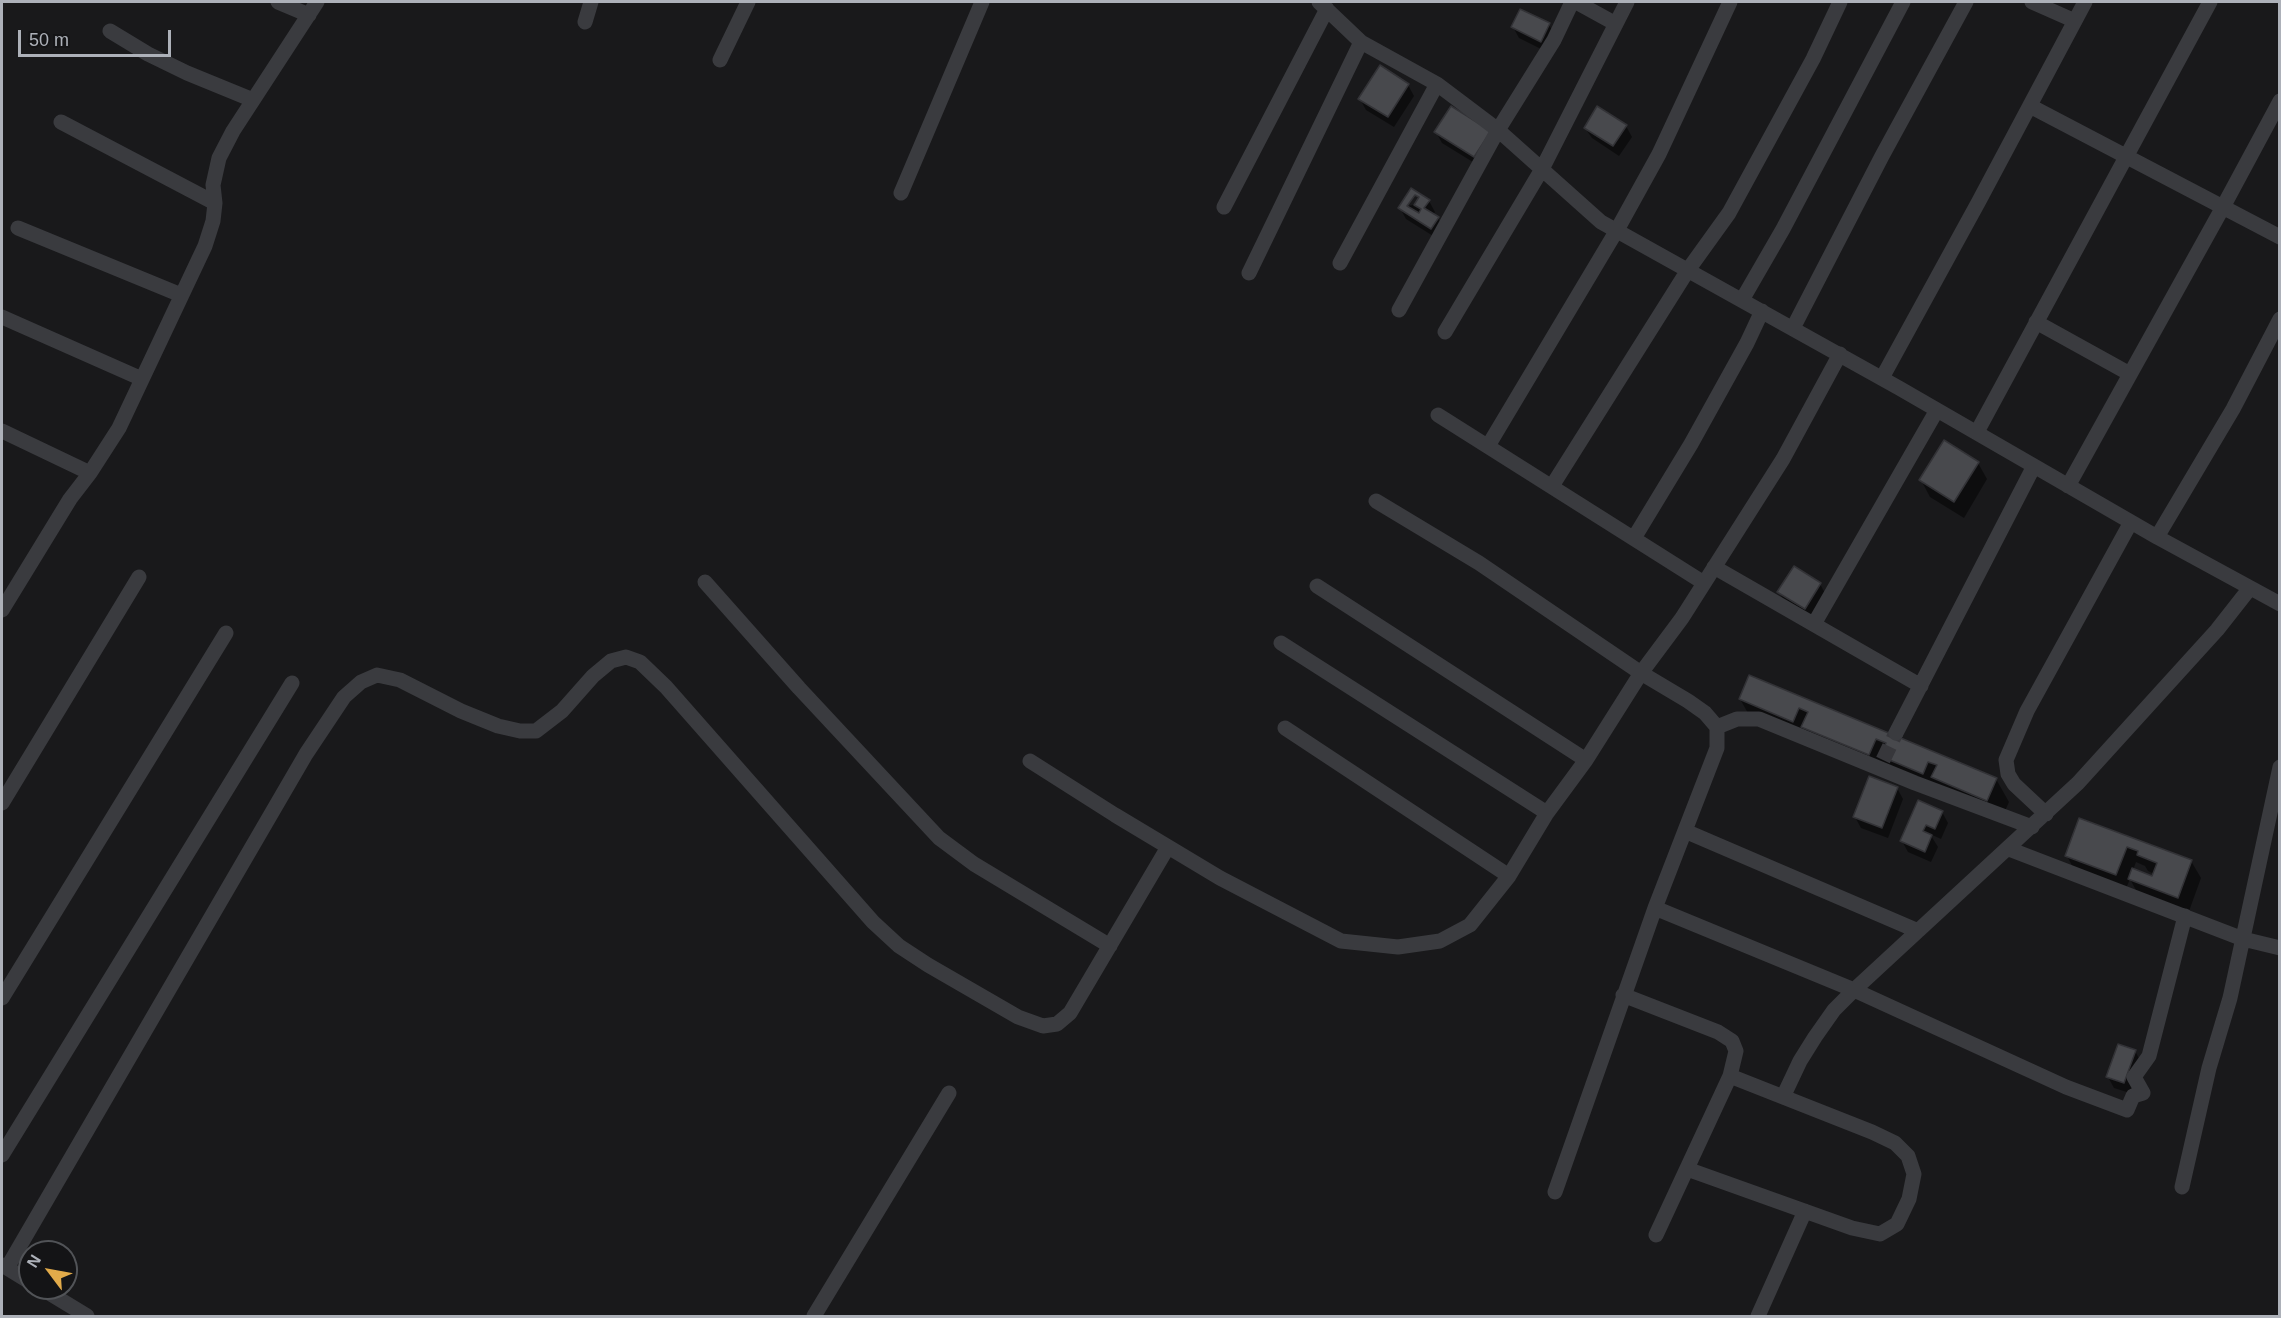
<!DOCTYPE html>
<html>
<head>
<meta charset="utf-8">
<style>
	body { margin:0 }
	#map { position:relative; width:2281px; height:1318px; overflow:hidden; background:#19191b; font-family:Helvetica,sans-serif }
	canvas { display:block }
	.frame { position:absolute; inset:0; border:3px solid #adb1b9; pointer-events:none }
	.north { position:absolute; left:18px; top:1240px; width:60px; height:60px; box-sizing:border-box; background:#141416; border:2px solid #515357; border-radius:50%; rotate:302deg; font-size:16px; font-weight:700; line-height:24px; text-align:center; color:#adb1b9 }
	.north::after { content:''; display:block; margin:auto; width:21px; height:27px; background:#e2ab4a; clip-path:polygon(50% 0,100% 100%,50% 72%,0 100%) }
	.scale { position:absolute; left:18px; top:30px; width:153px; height:27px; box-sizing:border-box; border:3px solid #adb1b9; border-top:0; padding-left:8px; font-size:18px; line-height:21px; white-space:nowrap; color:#adb1b9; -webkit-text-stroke:4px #141416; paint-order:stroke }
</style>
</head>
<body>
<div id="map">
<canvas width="2281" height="1318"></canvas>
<div class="frame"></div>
<div class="north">N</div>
<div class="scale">50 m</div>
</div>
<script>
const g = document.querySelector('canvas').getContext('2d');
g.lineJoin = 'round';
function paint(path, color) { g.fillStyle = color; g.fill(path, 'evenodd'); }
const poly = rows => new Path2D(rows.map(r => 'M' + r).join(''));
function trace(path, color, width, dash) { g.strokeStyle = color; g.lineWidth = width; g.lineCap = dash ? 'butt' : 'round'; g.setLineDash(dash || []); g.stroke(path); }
paint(poly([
	[1549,25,1555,35,1547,52,1519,38,1513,27],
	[1408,85,1414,96,1394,127,1366,110,1360,99],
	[1626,126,1632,137,1619,156,1592,138,1585,128],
	[1436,132,1490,132,1481,167,1442,143],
	[1429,201,1435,212,1433,215,1438,218,1444,229,1438,239,1406,219,1400,208],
	[1978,463,1987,479,1964,518,1930,497,1921,480],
	[1820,584,1826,595,1811,619,1785,603,1779,592],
	[1749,677,1996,779,2009,802,2000,822,1753,722,1740,699],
	[1897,788,1903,799,1888,838,1861,828,1855,817],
	[1942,812,1948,823,1941,839,1930,834,1938,847,1931,862,1908,852,1902,841],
	[2080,820,2191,861,2201,878,2188,914,2139,896,2130,879,2125,891,2076,873,2067,856],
	[2136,862,2145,866,2148,871,2154,874,2153,878,2133,870],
	[2135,1051,2141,1062,2130,1093,2114,1088,2108,1077]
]), '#0007');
const building = poly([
	[1520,9,1550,23,1541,42,1511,27,1520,9],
	[1380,65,1409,84,1388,117,1358,99,1380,65],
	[1451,106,1491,131,1474,157,1434,132,1451,106],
	[1597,106,1627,125,1613,146,1584,128,1597,106],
	[1411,188,1430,200,1424,208,1439,217,1431,229,1398,208,1411,188],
	[1415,195,1419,197,1414,205,1421,209,1419,213,1407,206,1415,195],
	[1944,440,1979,462,1954,502,1919,480,1944,440],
	[1794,566,1821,583,1805,609,1777,592,1794,566],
	[1749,675,1997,778,1987,801,1931,777,1937,765,1928,762,1923,774,1880,756,1886,743,1876,739,1869,755,1801,727,1808,712,1799,708,1793,722,1739,699,1749,675],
	[1869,776,1898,787,1882,828,1853,817,1869,776],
	[1918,800,1943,811,1935,829,1926,825,1923,831,1932,835,1925,852,1900,841,1918,800],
	[2079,818,2192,860,2178,898,2128,879,2132,868,2152,876,2157,863,2137,855,2138,851,2127,847,2116,875,2065,856,2079,818],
	[2118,1044,2136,1050,2124,1083,2106,1077,2118,1044]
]);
paint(building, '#48494d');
trace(building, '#333337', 1.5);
trace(poly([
	[1883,760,1896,733]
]), '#37373b', 15, [15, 8]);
trace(poly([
	[278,2,309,15],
	[1319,2,1361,42,1437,84,1498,130,1601,222,1899,388,2157,537,2280,604],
	[1576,2,1616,24],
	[2032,2,2075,21],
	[585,22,591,2],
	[110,31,148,54,187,73,253,100],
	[720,60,748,2],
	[2030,106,2280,237],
	[61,122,215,203],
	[901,193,982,2],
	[1224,207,1327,9],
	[18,228,181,295],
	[1340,263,1437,84],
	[1249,273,1361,42],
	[1742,300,1783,229,1903,2],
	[1399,310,1498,130,1554,40,1572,2],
	[2,317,142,379],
	[2036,322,2130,374],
	[1793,328,1882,156,1966,2],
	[1445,332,1542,169,1627,2],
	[1882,378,1979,201,2085,2],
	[1438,415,1704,583],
	[2,431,90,473],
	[1977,432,2210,2],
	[1488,446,1617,230,1659,154,1730,2],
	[1552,486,1688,270,1729,213,1813,59,1840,2],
	[2068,486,2223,207,2280,101],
	[1376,501,1479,563,1641,673,1688,701,1705,713,1717,727,1717,748,1655,908,1555,1192],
	[2157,537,2233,409,2280,319],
	[1634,538,1691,444,1747,343,1762,311],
	[1714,567,1921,686],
	[705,582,799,688,939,838,974,864,1110,946],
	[1317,586,1586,760],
	[2,610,70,499,90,473,119,428,205,246,213,221,215,203,213,185,219,158,233,131,317,2],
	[1814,624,1937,410],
	[1281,643,1547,813],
	[1717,727,1737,719,1759,719,1915,783,2032,827],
	[1285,728,1509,876],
	[1896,733,2034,466],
	[1030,761,1115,815,1220,878,1341,941,1398,947,1440,941,1470,925,1509,876,1547,813,1586,760,1641,673,1682,618,1783,459,1840,354],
	[2,803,139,577],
	[2046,814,2014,784,2008,774,2006,760,2027,711,2131,522],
	[1685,831,1918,931],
	[2009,849,2243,939,2280,948],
	[1655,908,1854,990,2066,1087,2127,1110,2133,1096,2143,1093,2134,1077,2149,1056,2185,916],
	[1623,995,1718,1032,1732,1041,1736,1051,1730,1076,1656,1235],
	[2,998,226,633],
	[1783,1097,1800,1061,1815,1037,1834,1010,1854,990,2078,783,2217,630,2250,588],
	[2,1155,292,683],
	[1687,1169,1852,1228,1880,1234,1897,1224,1909,1199,1914,1174,1908,1156,1895,1143,1872,1132,1730,1076],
	[2182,1187,2209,1068,2230,998,2280,767],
	[2,1265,30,1282],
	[7,1268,306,754,344,697,361,682,377,675,400,680,461,711,498,726,520,731,536,731,562,711,593,676,611,661,626,657,640,662,666,687,873,922,899,946,928,965,1018,1017,1043,1026,1057,1024,1070,1013,1168,847],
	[41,1288,87,1316],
	[814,1316,949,1093],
	[1758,1316,1805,1211]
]), '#3a3b3f', 15);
</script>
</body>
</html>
